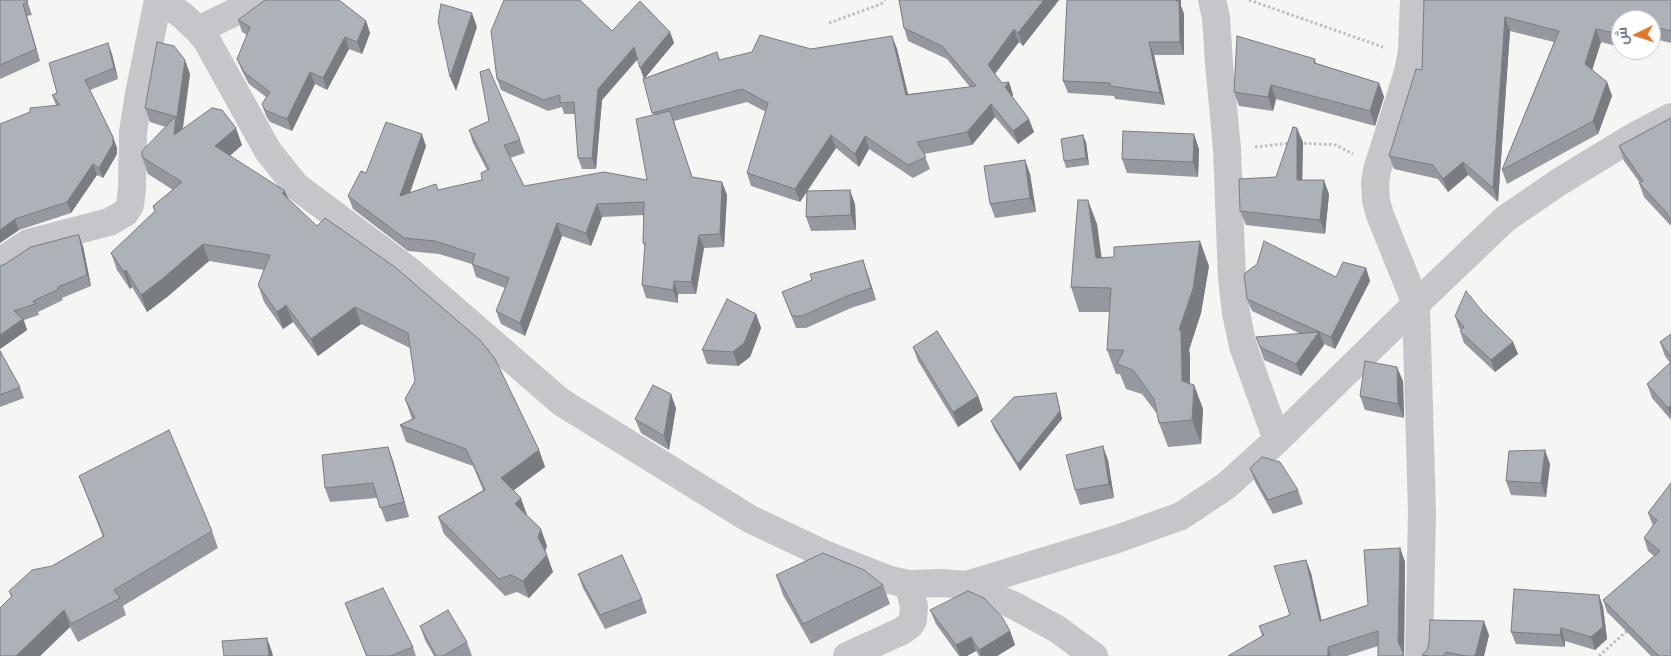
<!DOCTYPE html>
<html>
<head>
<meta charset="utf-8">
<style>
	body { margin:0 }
	#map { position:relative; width:1671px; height:656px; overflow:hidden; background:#f5f6f3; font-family:"PT Sans Narrow",Cairo,sans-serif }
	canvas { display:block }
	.north { position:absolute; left:1611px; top:10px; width:50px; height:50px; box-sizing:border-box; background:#fff; border:1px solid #c2c6cd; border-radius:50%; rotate:266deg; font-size:14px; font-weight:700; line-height:20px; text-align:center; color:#667083 }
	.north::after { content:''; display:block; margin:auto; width:18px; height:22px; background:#db792e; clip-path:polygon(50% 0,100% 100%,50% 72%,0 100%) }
</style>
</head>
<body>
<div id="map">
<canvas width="1671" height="656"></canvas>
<div class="north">ش</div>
</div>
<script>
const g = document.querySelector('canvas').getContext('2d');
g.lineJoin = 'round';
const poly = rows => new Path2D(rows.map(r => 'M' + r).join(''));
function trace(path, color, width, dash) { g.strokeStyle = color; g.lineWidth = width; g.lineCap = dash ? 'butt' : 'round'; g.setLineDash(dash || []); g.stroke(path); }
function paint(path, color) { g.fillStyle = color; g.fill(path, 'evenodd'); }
trace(poly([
	[1249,0,1383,47],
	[829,23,881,4,885,0],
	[1299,143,1336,145,1353,154],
	[1255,147,1291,143],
	[1599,656,1628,630]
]), '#bdbec1', 3, [2.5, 2.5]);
trace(poly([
	[1212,0,1216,17,1219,63,1227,149,1232,279,1236,313,1243,346,1277,440],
	[1414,0,1412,51,1408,72,1377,170,1375,183,1376,201,1380,215,1416,304,1505,219,1559,182,1633,137,1671,117],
	[198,30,260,0],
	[0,262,28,243,109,222,125,213,130,205,132,189,133,132,139,94,158,0],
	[967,585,1117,539,1181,516,1226,486,1277,440,1416,304,1422,513,1419,656],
	[847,656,902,631,910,625,913,620,914,606,908,584]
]), '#c4c6ca', 28);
trace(poly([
	[161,0,183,16,198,30,207,41,268,151,296,186,411,272,561,402,750,519,824,554,890,580,908,584,942,583,967,585,1015,606,1057,629,1094,656]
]), '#c4c6ca', 28);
paint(poly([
	[0,0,27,0,32,15,27,16,40,61,0,79],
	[899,0,1059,0,1023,46,1019,42,995,74,1002,83,1009,82,1013,95,1012,97,1034,132,1018,144,995,117,972,145,924,154,930,169,913,178,869,149,859,167,836,148,807,191,855,204,856,230,811,231,806,217,807,192,800,202,751,186,747,173,766,112,747,102,674,121,692,177,722,182,727,195,724,247,704,248,696,294,678,294,678,303,646,298,642,285,645,247,643,243,644,215,602,217,591,246,562,236,525,336,501,324,496,311,505,288,476,277,472,264,439,254,408,251,353,209,348,196,366,173,426,146,410,193,438,190,482,180,487,170,473,143,469,130,520,140,525,153,510,158,524,186,647,180,653,115,644,78,638,59,602,100,596,169,582,169,578,158,575,114,564,114,562,107,548,111,501,90,497,79,612,31,670,32,674,43,645,78,717,52,720,60,811,49,892,36,897,49,908,94,970,87,947,59,908,41,904,28],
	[1067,0,1181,0,1181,6,1184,14,1184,55,1154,55,1165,105,1115,99,1114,96,1068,93,1063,81],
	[1424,0,1671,0,1671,43,1651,38,1651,20,1621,20,1621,43,1620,47,1601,42,1592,70,1607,82,1612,96,1598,134,1507,184,1502,170,1554,42,1510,31,1498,202,1468,175,1448,192,1438,179,1394,169,1389,156,1422,70],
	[238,20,366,21,370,33,362,54,349,49,327,90,315,84,292,131,270,122,266,116,262,104,266,97,249,84,242,71,237,59,247,35,242,32],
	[112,54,118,79,90,90,113,137,117,148,117,154,103,178,97,175,71,213,19,230,0,243,0,124,56,105,52,95,57,93],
	[1315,59,1316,63,1379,83,1384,97,1375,126,1276,99,1273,111,1239,106,1234,92],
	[190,74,183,128,242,145,230,156,288,199,539,450,545,467,513,491,527,515,547,546,545,551,553,572,529,598,517,592,505,596,444,534,438,517,483,490,473,466,406,442,400,425,412,419,405,399,415,381,410,348,361,324,318,356,293,322,283,329,264,302,258,285,264,270,209,261,167,297,147,312,132,287,130,289,117,270,111,253,155,212,153,206,173,190,148,174,142,157,166,127,150,122,145,108],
	[1671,118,1671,226,1644,197,1639,183,1640,183,1624,161,1619,146],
	[1086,142,1089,165,1066,168,1064,161],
	[1303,142,1302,180,1329,194,1325,234,1246,225,1240,211,1276,177],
	[1199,149,1198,177,1127,173,1122,159],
	[1025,160,1030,174,1036,212,995,218,990,204],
	[1097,224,1101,258,1209,266,1201,313,1189,350,1190,354,1190,384,1194,385,1203,409,1201,444,1168,447,1159,423,1158,415,1142,394,1126,389,1120,374,1116,374,1107,350,1110,312,1079,312,1071,287],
	[83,246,91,286,62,298,63,300,38,312,39,315,24,320,27,330,0,349,0,266],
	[863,260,876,300,851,308,806,328,796,328,782,292],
	[1366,268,1370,281,1335,349,1324,344,1324,345,1301,376,1264,360,1256,337,1301,334,1252,311,1247,299,1336,277],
	[1482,311,1513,342,1518,354,1495,372,1464,343,1460,331,1461,330,1459,328,1455,316],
	[756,314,761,328,750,357,738,366,707,364,702,350],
	[1671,334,1671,420,1652,398,1647,384,1670,363,1665,356,1660,342],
	[913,347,978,396,983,410,958,427,918,361],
	[0,351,20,387,24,398,0,407],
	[1403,381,1404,418,1365,410,1360,396],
	[1058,400,1062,419,1020,471,994,429,991,421],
	[676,408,669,450,641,433,635,419],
	[388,447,393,461,409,517,386,522,377,498,330,502,325,488],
	[1108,460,1114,498,1080,505,1075,490],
	[1550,464,1546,497,1511,495,1506,481],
	[1250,468,1298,490,1303,504,1273,514,1255,482],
	[79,476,212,531,218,548,123,606,126,615,78,642,70,627,40,656,0,656,11,597,9,591,103,537],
	[1671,483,1671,656,1651,656,1607,612,1603,600,1654,556,1648,551,1644,538,1653,526,1648,513],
	[1400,548,1405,562,1404,656,1378,656,1378,646,1347,656,1228,656,1262,636,1259,626,1290,615,1306,560,1311,573,1321,621,1368,605],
	[578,574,642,599,647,613,605,629,583,588],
	[776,575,883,585,890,604,811,644,783,595],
	[1599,595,1603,607,1607,639,1595,650,1565,641,1565,647,1516,644,1511,632],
	[345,603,413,647,416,656,366,656],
	[930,610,1010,631,1015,645,997,656,979,656,976,651,967,656,959,656,936,624],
	[420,626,467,642,472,656,434,656,425,640],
	[1489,635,1484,656,1423,656,1422,655]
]), '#95999f');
paint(poly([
	[1044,0,1059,0,1023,46,1018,33],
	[1176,0,1181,0,1181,6,1184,14,1184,55,1180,42],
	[23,4,27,16,40,61,36,49],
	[472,13,477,27,456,91,450,77],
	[1505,17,1510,31,1498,202,1493,188],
	[1620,19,1621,21,1621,43,1620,47,1615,33],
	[366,21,370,33,362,54,357,42],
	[1014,29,1019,42,992,77,988,65],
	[1596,29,1601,42,1590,77,1585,64],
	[670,32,674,43,644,79,640,68],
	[892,36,897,49,911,107,906,95],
	[345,37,349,49,327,90,323,78],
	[1149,42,1154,55,1165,105,1160,93],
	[108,43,112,54,118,79,114,68],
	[634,47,638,58,602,100,596,169,592,158,598,89],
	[185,60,190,74,182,132,177,117],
	[310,72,315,84,292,131,287,119],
	[1009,82,1013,95,1009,100,1005,87],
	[1607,82,1612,96,1598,134,1593,121],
	[1379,83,1384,97,1375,126,1370,111],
	[1271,85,1276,99,1273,111,1268,97],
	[991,104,995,117,972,145,967,132],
	[176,116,182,133,174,135],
	[1029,119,1034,132,1018,144,1013,131],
	[236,128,242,145,221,163,215,146],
	[1297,128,1303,142,1302,194,1297,180],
	[422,134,426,146,404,209,400,196],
	[1194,134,1199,149,1198,177,1193,162],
	[831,135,836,148,800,202,795,189],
	[1083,135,1086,142,1089,165,1086,158],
	[865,136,869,149,859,167,855,154],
	[113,137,117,148,117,154,103,178,99,168],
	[1025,160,1030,174,1036,212,1030,198],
	[1463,162,1468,175,1448,192,1443,179],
	[93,164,97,175,71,213,67,202],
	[1324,180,1329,194,1325,234,1320,220],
	[722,182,727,195,724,247,720,234],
	[850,190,855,204,856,230,851,215],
	[285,191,292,208,282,193],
	[1088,200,1097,224,1105,282,1096,258],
	[597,204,602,217,591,246,586,233],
	[15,219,19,230,0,243,0,230],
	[557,223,562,236,525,336,520,323],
	[79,235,83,246,91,286,87,275],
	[699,235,704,248,696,294,691,282],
	[1200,241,1209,266,1201,313,1189,350,1190,354,1190,405,1182,381,1179,330],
	[203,244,209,261,167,297,147,312,141,295],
	[863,260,867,272,876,300,871,288],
	[1366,268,1370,281,1335,349,1331,337],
	[126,270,132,287,130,289,124,272],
	[674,281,678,294,678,303,673,290],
	[286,305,293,322,283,329,277,312],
	[355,307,361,324,318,356,311,339],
	[756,314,761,328,750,357,738,366,733,352],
	[23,319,27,330,0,349,0,335],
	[1319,332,1324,345,1301,376,1296,364],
	[1513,342,1518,354,1495,372,1491,360],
	[1397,367,1403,381,1404,418,1398,404],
	[1194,385,1203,409,1201,444,1192,420],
	[1056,393,1058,400,1062,419,1020,471,1018,464],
	[671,394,676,408,669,450,664,436],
	[978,396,983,410,958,427,953,412],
	[1671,405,1671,417,1668,408],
	[1103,446,1108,460,1114,498,1109,484],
	[388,447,393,461,409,517,404,502],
	[539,450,545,467,507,495,501,478],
	[1545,450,1550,464,1546,497,1541,483],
	[521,498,527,515,515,504],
	[541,529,547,546,544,554,538,537],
	[1400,548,1405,562,1404,656,1403,656,1398,642],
	[547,555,553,572,529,598,523,581],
	[1306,560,1311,573,1325,635,1320,621],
	[1599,595,1603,607,1607,639,1595,650,1591,637],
	[64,610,70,627,40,656,16,656],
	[1484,621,1489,635,1484,656,1475,656],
	[1561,628,1565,641,1565,647,1560,635],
	[1010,631,1015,645,997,656,981,656,979,650],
	[971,637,976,651,967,656,960,656,956,645],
	[267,638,272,652,273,656,269,656],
	[1328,647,1331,656,1328,656]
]), '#797d82');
const building = poly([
	[0,0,27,0,28,2,23,4,36,49,0,65,0,0],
	[265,0,339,0,366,21,357,42,345,37,323,78,310,72,287,119,265,110,262,104,270,92,245,73,237,59,250,27,238,20,265,0],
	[504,0,580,0,612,31,640,1,670,32,640,68,634,47,598,89,592,158,578,158,574,102,560,103,560,95,544,100,497,79,491,31,504,0],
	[899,0,1044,0,1018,33,1014,29,988,65,1002,83,1009,82,1005,87,1029,119,1013,131,991,104,967,132,917,142,926,157,908,165,865,136,855,154,831,135,795,189,747,173,768,103,742,89,652,113,643,79,717,52,719,60,752,52,760,35,811,49,892,36,906,95,976,86,942,46,904,28,899,0],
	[1067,0,1176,0,1176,1,1179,1,1180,42,1149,42,1160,93,1110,86,1110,83,1063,81,1067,0],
	[1424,0,1671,0,1671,31,1651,26,1651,20,1626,20,1620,19,1615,33,1596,29,1585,64,1607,82,1593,121,1502,170,1559,31,1505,17,1493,188,1463,162,1443,179,1433,165,1389,156,1416,69,1422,70,1424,0],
	[441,4,472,13,450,77,438,21,441,4],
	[1237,36,1315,59,1314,63,1379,83,1370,111,1271,85,1268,97,1234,92,1237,36],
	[157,42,174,46,185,60,177,117,145,108,157,42],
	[108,43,114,68,85,80,113,137,113,144,99,168,93,164,67,202,15,219,0,230,0,124,30,112,30,108,60,105,52,95,57,93,49,63,108,43],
	[489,69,520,140,504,145,524,186,604,172,647,180,636,119,670,111,692,177,722,182,720,234,699,235,691,282,674,281,673,290,642,285,645,243,643,243,644,202,597,204,586,233,557,223,520,323,496,311,509,278,472,264,475,254,435,241,404,238,348,196,361,171,366,173,386,122,422,134,400,196,436,184,438,190,482,180,481,173,489,169,469,130,489,121,480,72,489,69],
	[212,108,222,110,236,128,215,146,285,191,282,193,317,226,325,218,395,267,481,341,495,359,539,450,501,478,521,498,515,504,541,529,538,537,547,555,523,581,511,575,499,579,438,517,485,490,466,449,400,425,415,418,405,399,415,381,408,333,355,307,311,339,286,305,277,312,258,285,270,255,203,244,161,280,141,295,126,270,124,272,111,253,155,211,153,206,182,182,142,157,142,151,176,116,174,135,212,108],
	[1671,118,1671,222,1667,213,1639,183,1643,181,1619,146,1671,118],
	[1293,127,1297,128,1297,180,1324,180,1320,220,1240,211,1239,179,1276,177,1293,127],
	[1123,131,1194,134,1193,162,1122,159,1123,131],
	[1083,135,1086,158,1064,161,1061,139,1083,135],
	[1025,160,1030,198,990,204,984,166,1025,160],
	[850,190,851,215,806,217,807,191,850,190],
	[1078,200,1088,200,1096,258,1114,257,1114,247,1200,241,1193,289,1179,330,1181,330,1182,381,1194,385,1192,420,1159,423,1154,399,1133,370,1117,364,1124,350,1107,350,1111,288,1071,287,1078,200],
	[77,235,79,235,87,275,58,287,59,289,33,301,35,304,14,311,23,319,0,335,0,266,5,264,31,247,77,235],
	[1264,241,1336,277,1343,262,1366,268,1331,337,1247,299,1244,274,1257,264,1264,241],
	[863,260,871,288,847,296,802,316,792,316,782,292,812,280,810,274,863,260],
	[1466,291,1482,311,1513,342,1491,360,1460,331,1464,327,1455,316,1466,291],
	[727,299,756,314,744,343,733,352,702,350,727,299],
	[937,331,978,396,953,412,913,347,937,331],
	[1319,332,1296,364,1260,347,1256,337,1319,332],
	[1671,334,1671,357,1660,342,1671,334],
	[0,351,20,387,0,395,0,351],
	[1365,361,1397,367,1398,404,1360,396,1365,361],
	[1671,362,1671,405,1668,408,1647,384,1671,362],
	[653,385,671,394,664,436,635,419,653,385],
	[1056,393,1060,411,1018,464,991,421,1014,397,1056,393],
	[169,430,212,531,114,590,120,598,71,624,64,610,16,656,0,656,0,608,12,596,9,591,32,570,52,566,104,536,79,476,169,430],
	[1103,446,1109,484,1075,490,1066,455,1103,446],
	[388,447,404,502,380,508,373,483,325,488,322,455,388,447],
	[1545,450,1541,483,1506,481,1509,451,1545,450],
	[1262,457,1280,462,1298,490,1268,500,1250,468,1262,457],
	[1671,483,1671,656,1659,656,1603,600,1660,551,1644,538,1657,520,1648,513,1671,483],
	[1400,548,1398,642,1403,652,1403,656,1378,656,1378,631,1328,647,1328,656,1228,656,1264,635,1259,626,1290,615,1274,566,1306,560,1320,621,1368,605,1364,550,1400,548],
	[823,553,864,570,883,585,803,624,776,575,823,553],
	[622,555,642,599,600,615,578,574,622,555],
	[383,588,413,647,390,656,367,656,345,603,383,588],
	[1514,589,1599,595,1603,627,1591,637,1561,628,1560,635,1511,632,1514,589],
	[968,591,984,598,1002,617,1010,631,979,650,971,637,956,645,930,610,968,591],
	[448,610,467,642,443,656,436,656,420,626,448,610],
	[1430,620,1484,621,1475,656,1466,656,1446,652,1443,656,1429,656,1422,655,1427,650,1429,643,1430,620],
	[267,638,269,656,224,656,222,641,267,638]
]);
paint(building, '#adb2b9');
trace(building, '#797d82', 1);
</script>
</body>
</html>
